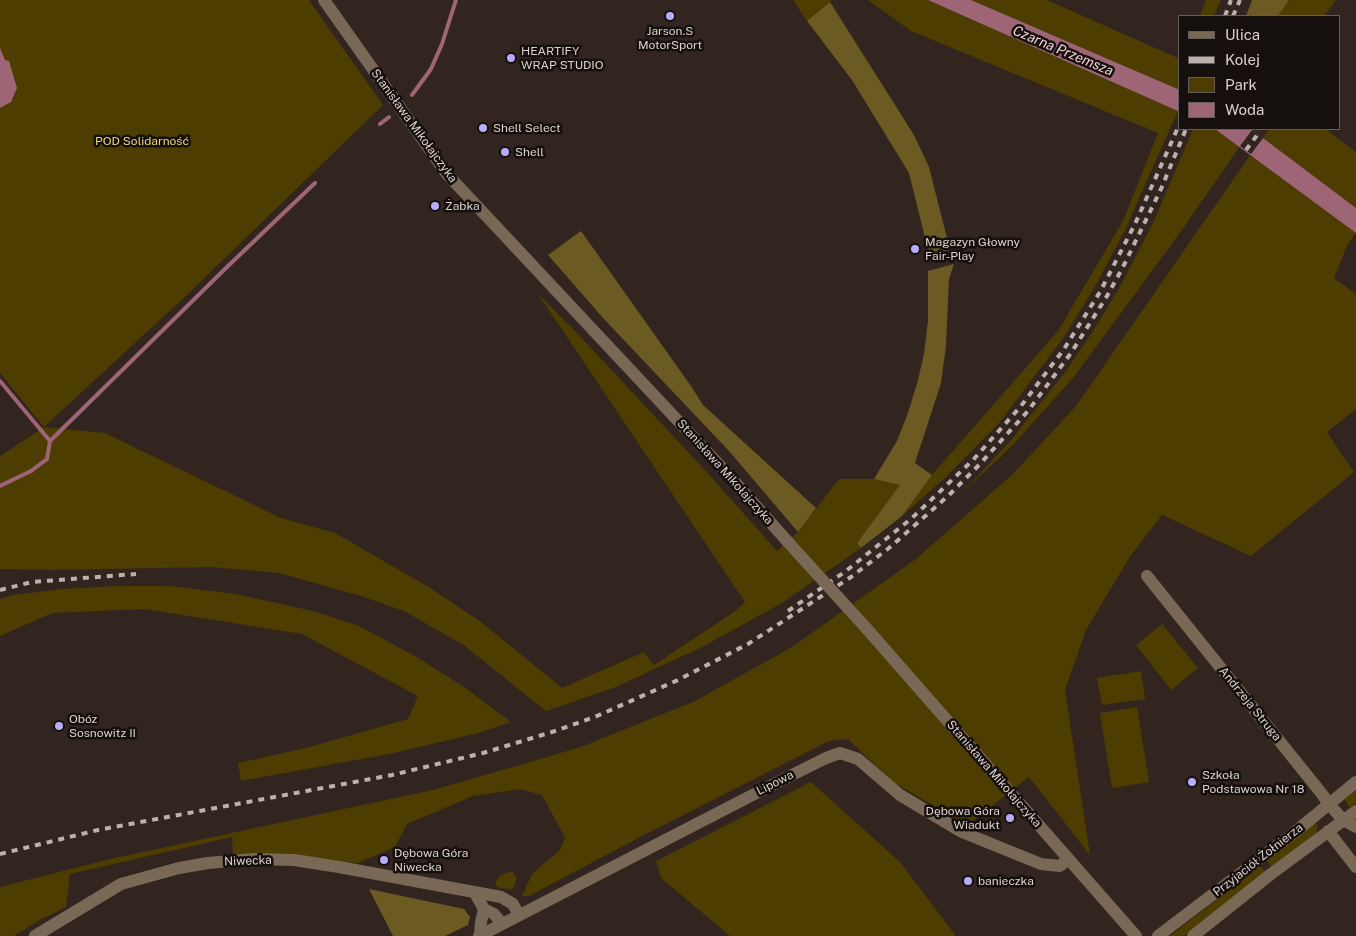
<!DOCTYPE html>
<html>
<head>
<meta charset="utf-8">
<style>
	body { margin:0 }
	#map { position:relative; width:1356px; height:936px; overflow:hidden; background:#32251f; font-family:"Public Sans",sans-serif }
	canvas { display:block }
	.legend { position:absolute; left:1178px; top:15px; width:162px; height:115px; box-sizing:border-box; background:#150f0d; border:1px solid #645d5a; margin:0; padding:6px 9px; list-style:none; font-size:15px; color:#dbd2ce }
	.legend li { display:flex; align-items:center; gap:10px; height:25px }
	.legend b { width:25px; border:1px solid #645d5a }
</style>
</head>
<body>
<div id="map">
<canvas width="1356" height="936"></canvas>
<ul class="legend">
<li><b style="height:6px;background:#7a6856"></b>Ulica</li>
<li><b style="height:6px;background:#bbb1ad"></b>Kolej</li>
<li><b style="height:14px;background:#4d3d00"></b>Park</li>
<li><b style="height:14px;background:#9e6577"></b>Woda</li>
</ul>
</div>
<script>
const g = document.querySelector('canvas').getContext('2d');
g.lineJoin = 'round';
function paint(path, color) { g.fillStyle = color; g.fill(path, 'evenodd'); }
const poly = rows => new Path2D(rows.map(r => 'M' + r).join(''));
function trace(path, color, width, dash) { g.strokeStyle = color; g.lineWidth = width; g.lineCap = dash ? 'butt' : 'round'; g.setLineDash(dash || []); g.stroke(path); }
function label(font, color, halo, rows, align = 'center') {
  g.font = font + ' "Public Sans",sans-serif'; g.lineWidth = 5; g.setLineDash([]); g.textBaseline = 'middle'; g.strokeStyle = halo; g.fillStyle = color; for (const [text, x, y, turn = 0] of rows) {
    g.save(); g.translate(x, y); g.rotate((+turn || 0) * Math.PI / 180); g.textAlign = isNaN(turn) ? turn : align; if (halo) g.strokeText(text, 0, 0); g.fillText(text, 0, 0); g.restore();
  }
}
paint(poly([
	[0,0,309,0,383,105,189,293,44,427,105,433,281,518,335,533,427,586,481,622,562,688,644,652,654,665,734,612,745,602,538,294,577,333,704,469,777,551,798,532,839,479,874,479,901,484,857,543,861,548,782,603,702,647,616,687,546,711,465,646,404,611,361,596,279,573,211,567,52,570,0,569,0,456,44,427,0,373],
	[793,0,832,0,807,21],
	[868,0,928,0,1178,111,1125,230,1097,283,1064,337,999,423,945,478,902,516,932,475,1058,331,1123,221,1158,133,911,31],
	[971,0,1047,0,1180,59,1180,90],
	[1206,0,1221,0,1214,16,1200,16],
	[1289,0,1336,0,1324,16,1278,16],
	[1193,129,1215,129,1240,146,1177,237,1073,378,1012,446,964,491,1011,440,1066,371,1093,331,1118,290,1153,223],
	[1269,129,1325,129,1356,152,1356,208,1263,138],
	[1251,154,1356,233,1347,246,1334,278,1356,294,1356,409,1327,432,1354,472,1251,556,1162,515,1131,555,1086,630,1065,690,1090,855,1029,777,967,825,893,782,848,739,829,741,642,836,529,896,522,896,532,874,560,850,565,838,542,795,520,789,473,796,407,824,395,847,358,863,246,854,233,855,232,837,70,874,66,907,40,920,14,936,0,936,0,887,110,859,433,790,551,756,586,745,695,701,792,647,916,559,1013,474,1076,406],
	[117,586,170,586,235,594,313,611,359,626,415,656,464,687,511,722,478,733,394,753,241,781,238,763,306,748,408,719,418,696,302,634,145,609,52,613,0,636,0,599,13,595,63,589],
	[1162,624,1198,668,1171,690,1136,645],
	[1141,671,1145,699,1102,705,1097,678],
	[1137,707,1149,782,1112,788,1100,713],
	[811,782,900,862,956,936,730,936,661,878,656,861],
	[1356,790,1356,803,1350,808,1344,799],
	[1313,824,1316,824,1318,827,1316,833,1273,869,1266,860],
	[1260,866,1266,873,1184,936,1170,936],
	[512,871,516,877,515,884,512,890,497,887,495,882,501,875]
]), '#4d3d00');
paint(poly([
	[1252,0,1289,0,1278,16,1246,16],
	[830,2,914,135,929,167,950,250,929,254,909,173,852,80,807,21],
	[581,231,691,386,703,405,816,508,798,532,729,451,603,318,548,255],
	[954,264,949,279,946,346,941,383,915,463,932,475,902,516,861,548,857,543,900,485,874,479,897,441,908,413,918,380,924,354,928,321,928,271],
	[369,889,464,909,470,917,468,925,445,936,393,936]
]), '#6b5a21');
paint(poly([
	[928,0,971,0,1180,90,1180,112],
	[0,48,5,60,9,61,17,88,11,102,0,108],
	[1215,129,1251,129,1263,138,1356,208,1356,233]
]), '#9e6577');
paint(poly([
	[1252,130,1263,138,1251,154,1240,146]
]), '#32251f');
trace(poly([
	[412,95,431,69,442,44,456,0],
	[380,124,389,117],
	[0,381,50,441],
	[0,486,31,471,47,459,50,441,227,267,315,183]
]), '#9e6577', 4);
trace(poly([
	[324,0,447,174,724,470,787,541],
	[1147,576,1322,794,1329,804,1343,820,1356,827],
	[867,629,1136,936],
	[1328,831,1356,867],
	[475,893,484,909,494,914,502,924],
	[480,935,481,922,484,909],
	[35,936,121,884,179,868,208,863,254,859,294,860,339,867,501,897,513,904,519,915],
	[479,936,770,786,826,758,840,753,858,759,900,795,962,832,1041,864,1060,866,1068,859],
	[1158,936,1295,832,1356,782],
	[1193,936,1271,874,1356,811]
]), '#7a6856', 12);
trace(poly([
	[1225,16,1231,0],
	[1233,16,1240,0],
	[1246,150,1258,134],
	[0,590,32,582,136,574],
	[788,611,846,571,912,518,973,460,1021,406,1064,349,1100,292,1135,224,1180,123],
	[0,854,98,830,392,775,483,753,552,732,597,716,678,680,748,644,851,577,889,548,948,496,979,465,1028,411,1071,353,1107,296,1123,267,1161,189,1186,129]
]), '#bbb1ad', 4, [6, 6]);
trace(poly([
	[787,541,867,629]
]), '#7a6856', 12);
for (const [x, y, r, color] of [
	[670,16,5,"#b6acf8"],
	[511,58,5,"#b6acf8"],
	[483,128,5,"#b6acf8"],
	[505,152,5,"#b6acf8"],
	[435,206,5,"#b6acf8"],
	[915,249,5,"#b6acf8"],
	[59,726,5,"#b6acf8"],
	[1192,782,5,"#b6acf8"],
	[1010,818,5,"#b6acf8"],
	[384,860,5,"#b6acf8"],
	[968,881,5,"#b6acf8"]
]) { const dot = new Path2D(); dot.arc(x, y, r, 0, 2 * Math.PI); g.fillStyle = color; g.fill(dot); trace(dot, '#150f0d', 2); }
label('12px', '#dbd2ce', '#150f0d', [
	["Jarson.S",670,31,"center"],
	["MotorSport",670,45,"center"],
	["HEARTIFY",521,51],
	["WRAP STUDIO",521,65],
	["Shell Select",493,128],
	["Shell",515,152],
	["Żabka",445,206],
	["Magazyn Głowny",925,242],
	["Fair-Play",925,256],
	["Obóz",69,719],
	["Sosnowitz II",69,733],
	["Szkoła",1202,775],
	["Podstawowa Nr 18",1202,789],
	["Dębowa Góra",1000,811,"right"],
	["Wiadukt",1000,825,"right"],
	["Dębowa Góra",394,853],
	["Niwecka",394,867],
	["banieczka",978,881]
], 'left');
label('12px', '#dbd2ce', '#150f0d', [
	["Stanisława Mikołajczyka",414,126,54],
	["Stanisława Mikołajczyka",725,472,48],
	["Andrzeja Struga",1250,704,51],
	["Stanisława Mikołajczyka",994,774,49],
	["Lipowa",775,783,-27],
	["Przyjaciół Żołnierza",1258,860,-38],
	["Niwecka",248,861,-2]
]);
label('12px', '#eed37f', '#150f0d', [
	["POD Solidarność",142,141]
]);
label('italic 14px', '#f6d2dc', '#150f0d', [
	["Czarna Przemsza",1063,51,23]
]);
</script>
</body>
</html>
